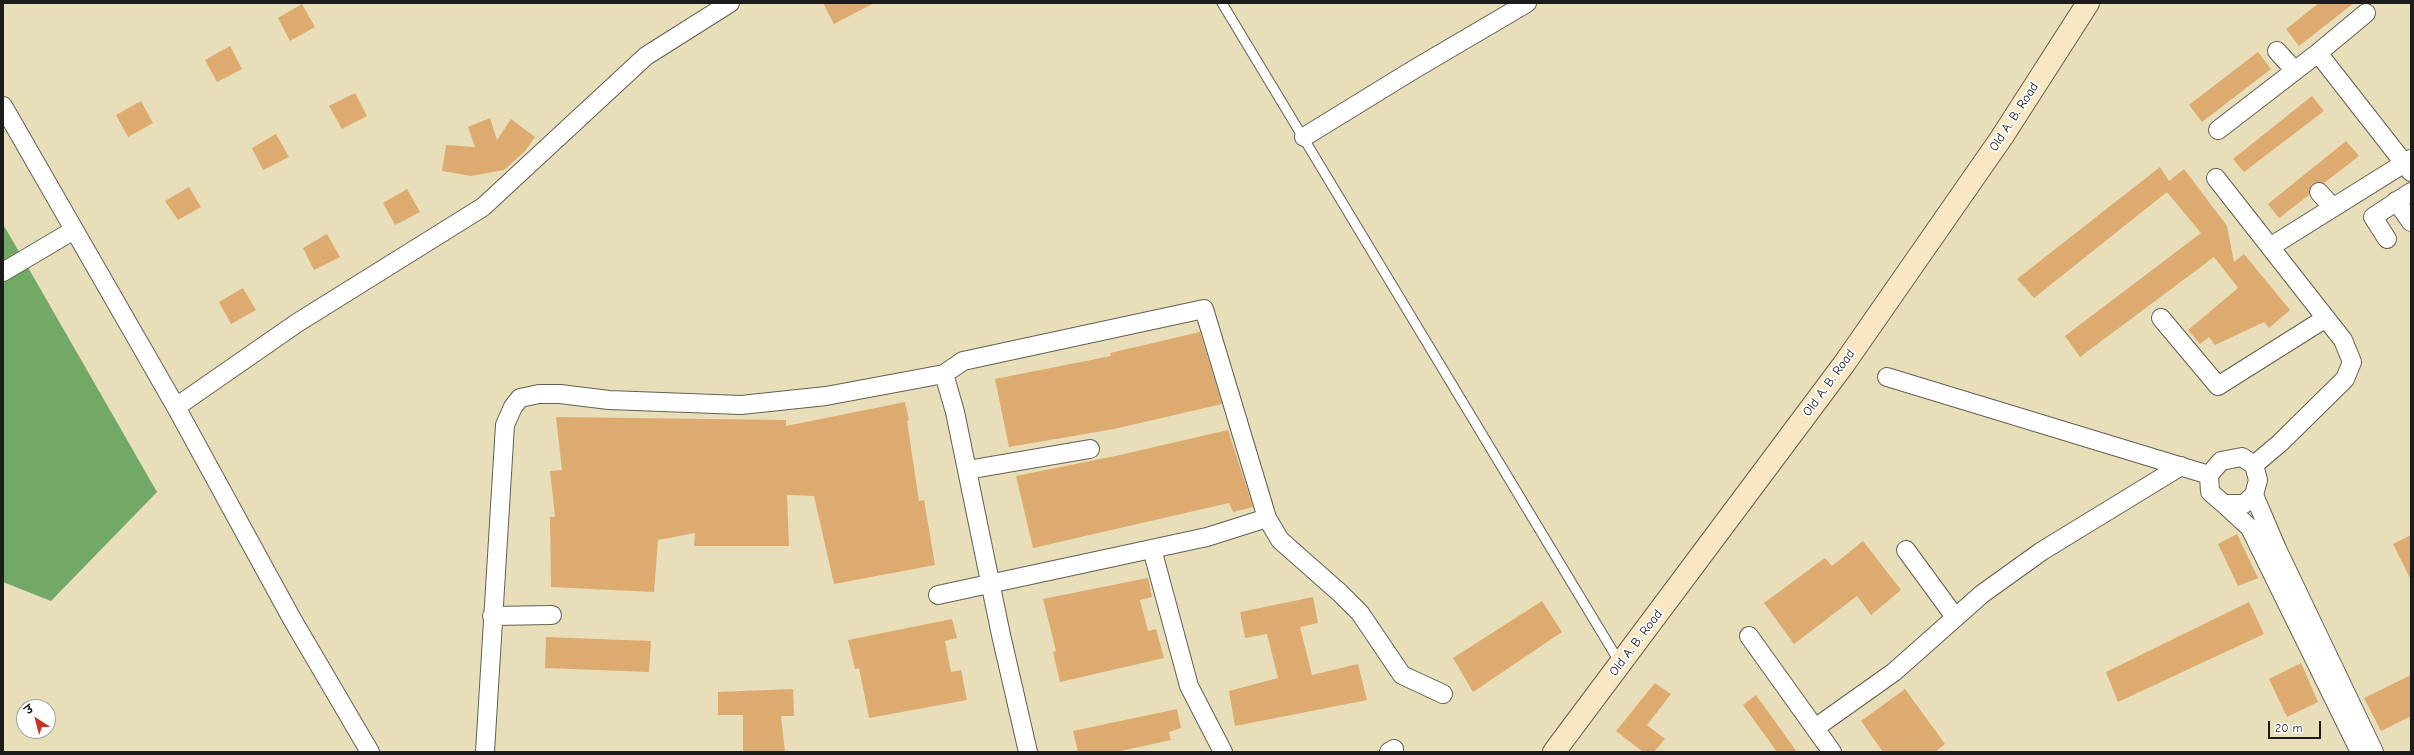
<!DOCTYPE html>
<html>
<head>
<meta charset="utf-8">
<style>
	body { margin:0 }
	#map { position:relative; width:2414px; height:755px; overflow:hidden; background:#e8deb9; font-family:"Comic Neue","Playpen Sans Deva",sans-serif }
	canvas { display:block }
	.frame { position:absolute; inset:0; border:4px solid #1c1c1c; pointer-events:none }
	.north { position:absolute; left:16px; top:699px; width:40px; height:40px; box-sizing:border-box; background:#fff; border:1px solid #a4a4a4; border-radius:50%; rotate:324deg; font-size:11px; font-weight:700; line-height:16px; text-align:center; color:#1c1c1c }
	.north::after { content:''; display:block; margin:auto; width:14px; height:18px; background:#c8321e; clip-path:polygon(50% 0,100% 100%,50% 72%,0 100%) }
	.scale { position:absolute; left:2268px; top:721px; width:53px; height:18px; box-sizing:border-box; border:2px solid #1c1c1c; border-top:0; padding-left:5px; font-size:12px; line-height:14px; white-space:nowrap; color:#1c1c1c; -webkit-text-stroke:3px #fff; paint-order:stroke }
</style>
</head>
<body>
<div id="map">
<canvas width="2414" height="755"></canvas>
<div class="frame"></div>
<div class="north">उ</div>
<div class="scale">20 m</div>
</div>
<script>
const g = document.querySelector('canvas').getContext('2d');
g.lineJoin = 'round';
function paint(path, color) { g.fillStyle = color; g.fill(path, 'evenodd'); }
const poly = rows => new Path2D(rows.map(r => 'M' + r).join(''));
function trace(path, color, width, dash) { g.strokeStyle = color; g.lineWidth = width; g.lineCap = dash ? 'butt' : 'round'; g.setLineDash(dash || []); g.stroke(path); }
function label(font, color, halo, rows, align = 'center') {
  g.font = font + ' "Comic Neue",sans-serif'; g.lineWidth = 4; g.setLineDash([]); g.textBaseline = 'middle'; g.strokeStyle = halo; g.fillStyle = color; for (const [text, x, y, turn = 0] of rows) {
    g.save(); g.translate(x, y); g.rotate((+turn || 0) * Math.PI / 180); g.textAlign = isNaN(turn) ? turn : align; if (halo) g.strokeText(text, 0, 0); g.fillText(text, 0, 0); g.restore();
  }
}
paint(poly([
	[3,224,157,492,51,601,3,582]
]), '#72a966');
paint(poly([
	[823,3,874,3,834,24],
	[2319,3,2354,3,2299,46,2286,29],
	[302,4,315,27,290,41,278,18],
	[230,46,242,69,217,82,205,60],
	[2258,52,2271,69,2202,122,2189,105],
	[355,93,367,116,342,129,329,106],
	[2312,96,2324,111,2244,172,2233,159],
	[141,101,153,123,128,137,116,115],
	[490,118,497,140,511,119,535,137,525,151,504,170,471,176,442,171,446,145,475,147,468,127],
	[276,134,289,157,263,170,252,148],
	[2346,141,2359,156,2324,183,2317,182,2312,184,2309,189,2309,195,2279,218,2268,204],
	[2160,167,2169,181,2184,169,2227,226,2234,262,2244,254,2290,310,2269,328,2264,322,2215,345,2209,337,2200,344,2188,330,2238,288,2214,257,2080,357,2065,336,2201,233,2167,192,2034,298,2017,279],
	[189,187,201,207,178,220,165,201],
	[407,189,420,212,395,225,383,203],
	[327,234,340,257,314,270,303,248],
	[243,288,256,310,231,324,219,302],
	[1200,332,1222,404,1114,429,1009,447,995,379,1111,356,1110,353],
	[905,402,909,420,907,421,919,501,924,500,935,565,834,584,814,496,787,495,789,546,694,546,695,533,658,540,654,592,551,587,550,517,555,517,550,471,562,470,556,417,786,420,786,426],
	[1228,430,1253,507,1233,512,1229,503,1033,548,1016,476,1120,455],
	[2237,534,2258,578,2238,586,2218,544],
	[2411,535,2411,580,2393,544],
	[1863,541,1901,590,1871,615,1857,596,1794,644,1764,603,1825,558,1832,566],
	[1148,578,1152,597,1140,600,1148,631,1156,629,1164,658,1060,682,1053,652,1056,651,1043,599],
	[1313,597,1318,623,1300,627,1312,675,1358,664,1367,700,1235,726,1229,691,1278,678,1267,634,1245,638,1240,612],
	[1542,601,1562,632,1473,692,1453,658],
	[2249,602,2264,634,2118,702,2106,672],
	[952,619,957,638,945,641,951,672,961,670,967,700,869,718,859,668,855,669,848,640],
	[546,637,651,641,649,672,545,668],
	[2301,663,2318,702,2287,717,2269,679],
	[2411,675,2411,716,2381,731,2364,698],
	[1655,683,1671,694,1647,725,1665,739,1654,752,1643,752,1616,731],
	[793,689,794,716,781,716,785,752,743,752,743,715,718,715,718,692],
	[1905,689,1945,744,1935,752,1883,752,1861,721],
	[1756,695,1797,752,1777,752,1743,705],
	[1177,709,1181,728,1169,732,1171,740,1116,752,1078,752,1073,731]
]), '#ddab6f');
const lane = poly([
	[1222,3,1620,663]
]);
const street = poly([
	[2277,51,2295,71],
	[2318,53,2411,172],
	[3,106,176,407,292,619,370,752],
	[2218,130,2318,53,2366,13],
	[1304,137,1413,70,1527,3],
	[2216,178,2343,340,2352,362,2345,379,2280,443,2254,465],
	[2319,192,2333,208],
	[2396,201,2411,222],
	[2387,239,2373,217,2411,192],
	[2270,247,2411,159],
	[3,272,74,230],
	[2161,318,2218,386,2326,318],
	[944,374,955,412,1001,635,1028,752],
	[1887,377,2209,475],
	[176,407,297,323,483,207,646,56,730,3],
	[2242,457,2254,465,2258,480,2254,495,2244,504,2224,504,2210,492,2209,475,2221,461,2242,457],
	[967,470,1090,449],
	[2254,495,2277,549,2374,752],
	[2224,504,2250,528,2360,752],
	[1152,549,1189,686,1223,752],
	[1906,550,1955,617],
	[938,595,1207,537,1267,518],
	[492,616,552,615],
	[1749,636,1832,752],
	[1815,728,1894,672,1982,594,2042,551,2181,466],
	[485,752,505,425,513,407,520,398,539,394,560,394,609,400,741,405,826,396,944,374,963,361,1204,309,1267,518,1280,540,1340,593,1360,613,1402,675,1443,694],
	[1389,752,1394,749]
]);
const secondary = poly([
	[1554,752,1844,364,2002,137,2088,3]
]);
trace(lane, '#636053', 11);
trace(street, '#636053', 20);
trace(secondary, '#636053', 24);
trace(lane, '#fff', 9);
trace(street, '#fff', 18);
trace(secondary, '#f9e7c3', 22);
label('13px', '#1c1c1c', '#fff', [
	["Old A. B. Road",2014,117,-57],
	["Old A. B. Road",1829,383,-54],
	["Old A. B. Road",1636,643,-53]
]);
</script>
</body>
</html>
